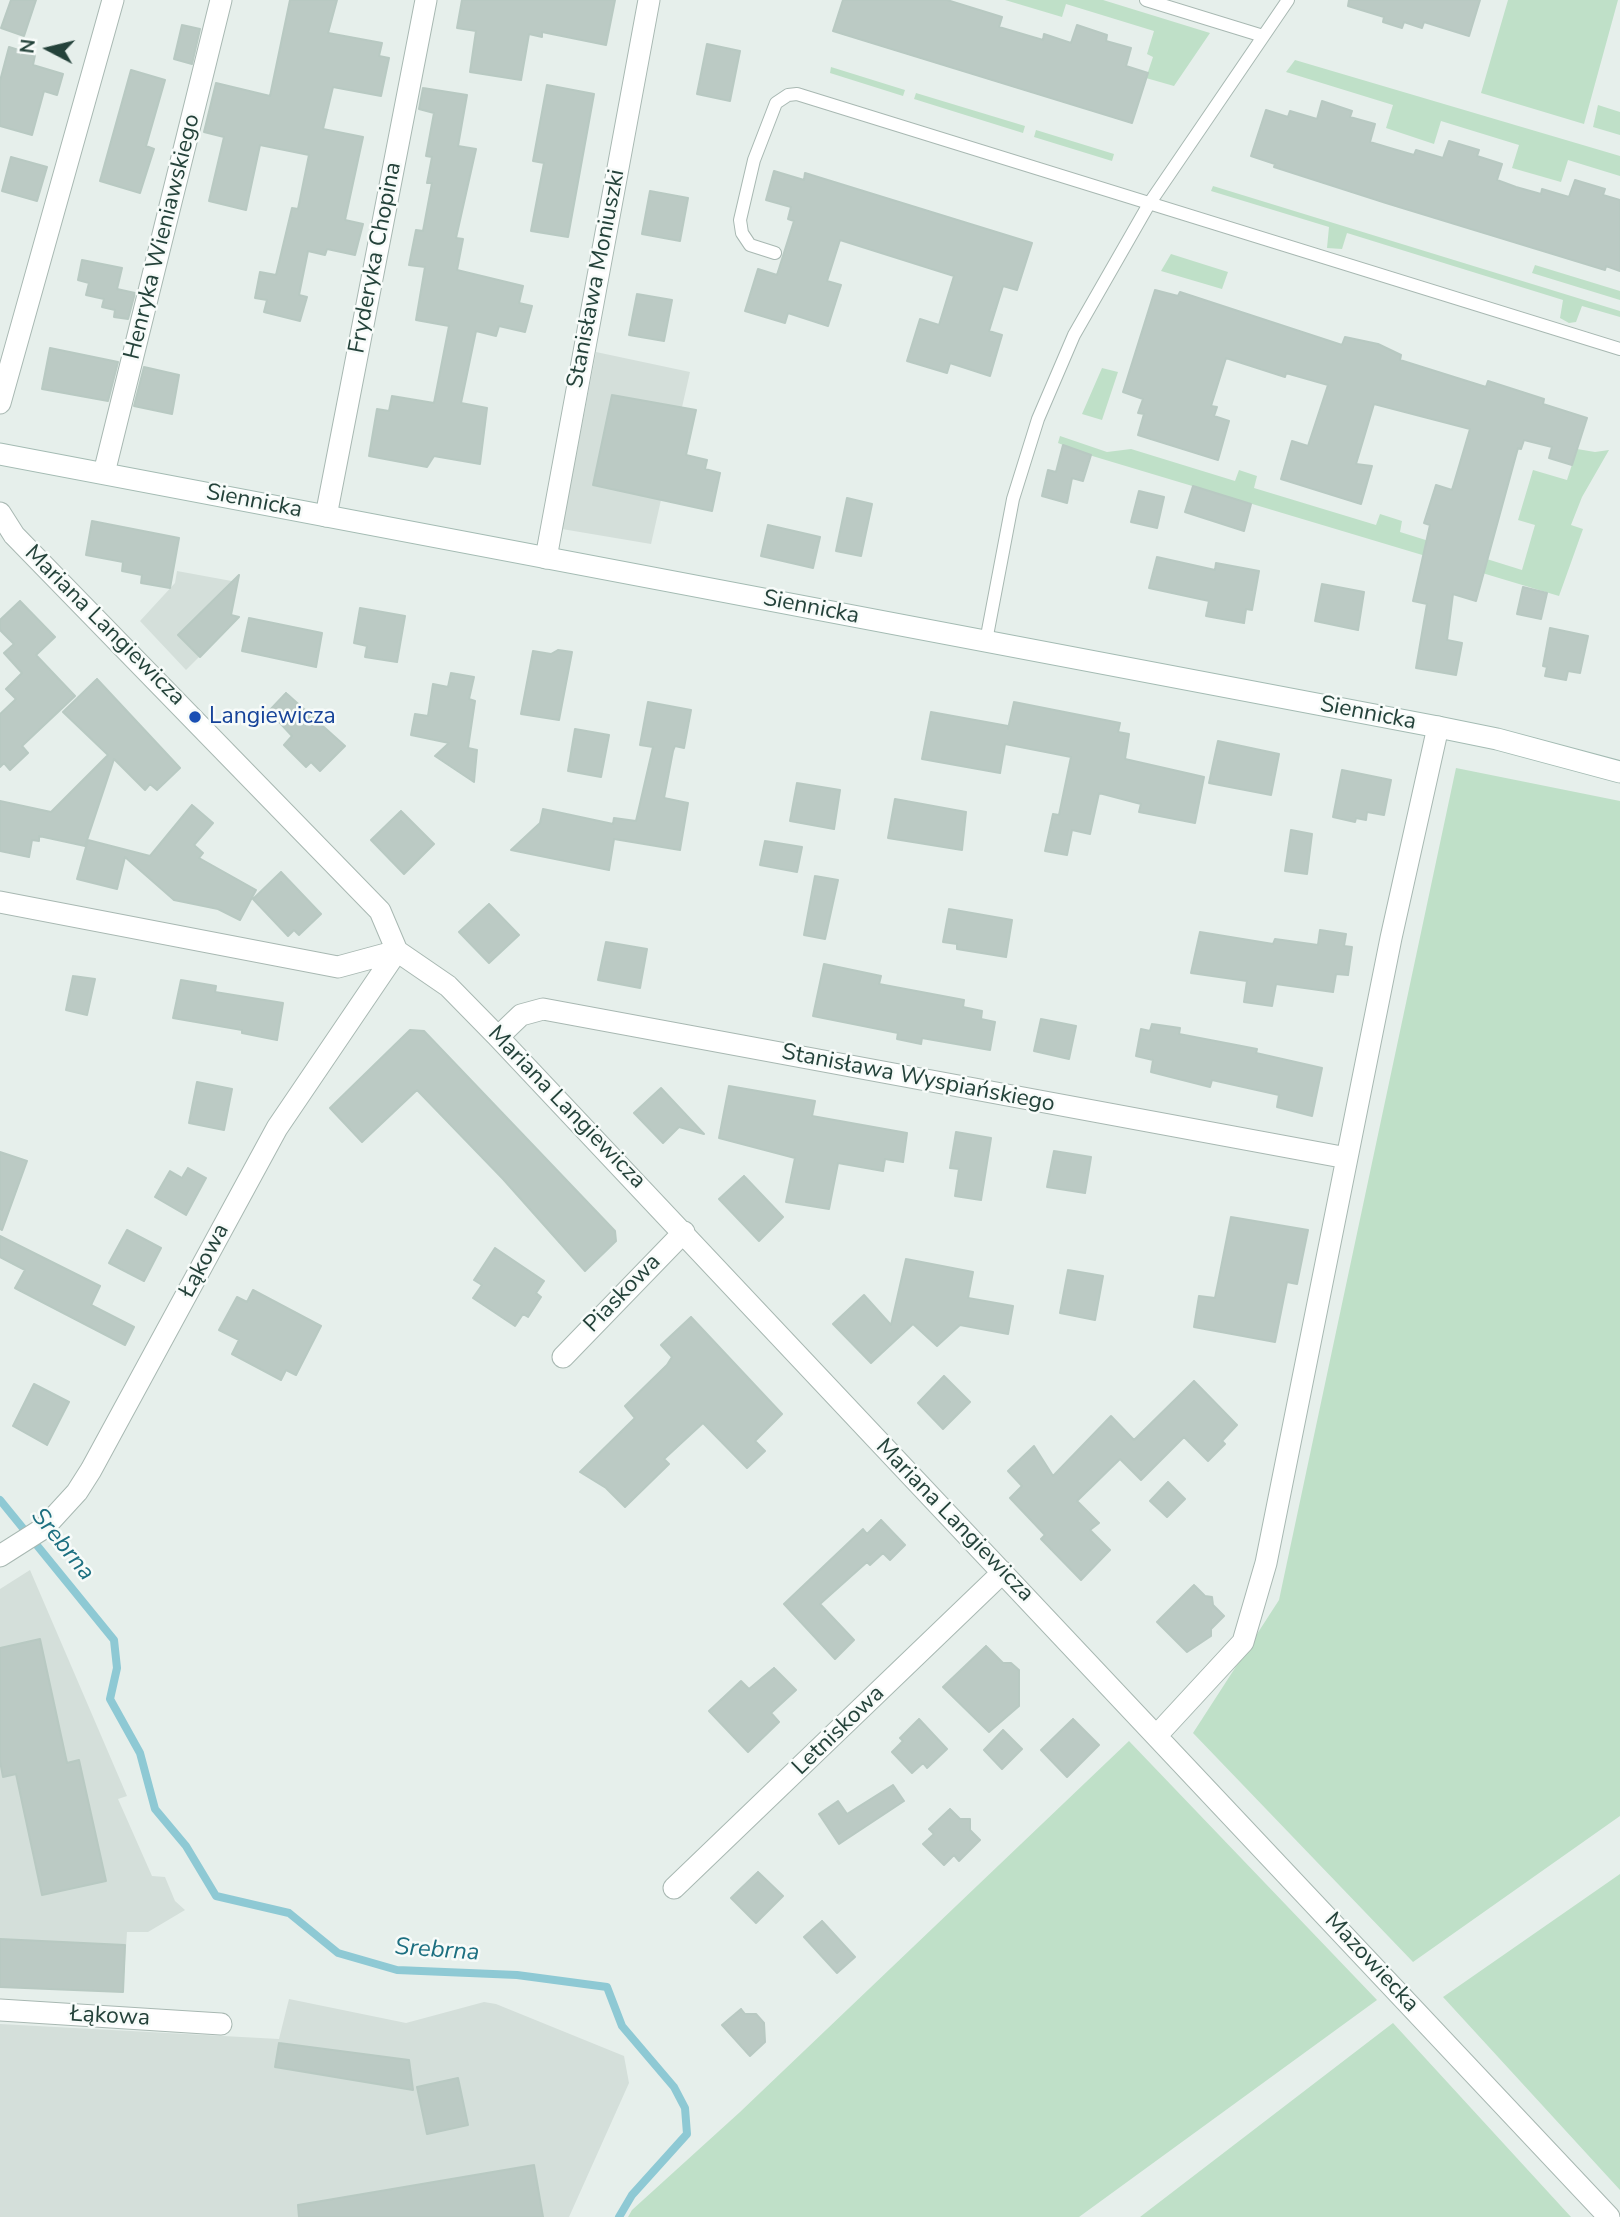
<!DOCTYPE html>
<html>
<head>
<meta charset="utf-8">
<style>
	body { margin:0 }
	#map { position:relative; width:1620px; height:2217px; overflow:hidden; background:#e6efeb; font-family:"Nunito Sans",sans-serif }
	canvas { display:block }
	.north { position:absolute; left:14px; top:14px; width:70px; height:70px; -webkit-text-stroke:5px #f7fbf9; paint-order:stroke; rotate:277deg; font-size:19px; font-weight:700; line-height:28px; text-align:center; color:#24423a }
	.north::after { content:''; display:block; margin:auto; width:24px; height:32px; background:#24423a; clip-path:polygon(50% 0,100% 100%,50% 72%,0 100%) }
</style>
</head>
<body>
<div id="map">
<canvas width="1620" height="2217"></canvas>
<div class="north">N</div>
</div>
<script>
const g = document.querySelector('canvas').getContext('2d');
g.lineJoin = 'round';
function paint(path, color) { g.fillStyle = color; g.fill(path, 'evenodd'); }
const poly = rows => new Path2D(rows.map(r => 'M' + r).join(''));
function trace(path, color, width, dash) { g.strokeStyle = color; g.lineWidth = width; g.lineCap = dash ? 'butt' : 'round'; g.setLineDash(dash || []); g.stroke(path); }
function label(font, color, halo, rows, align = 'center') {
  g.font = font + ' "Nunito Sans",sans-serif'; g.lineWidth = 5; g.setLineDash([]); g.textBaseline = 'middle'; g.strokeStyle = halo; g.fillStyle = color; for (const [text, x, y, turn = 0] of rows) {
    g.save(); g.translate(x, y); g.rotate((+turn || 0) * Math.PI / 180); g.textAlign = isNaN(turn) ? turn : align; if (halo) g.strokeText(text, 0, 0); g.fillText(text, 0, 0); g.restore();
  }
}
paint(poly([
	[596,352,690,372,651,544,562,529],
	[177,571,237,582,227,629,186,670,140,621,175,583],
	[30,1570,127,1796,118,1799,152,1876,165,1877,175,1901,185,1910,148,1932,127,1932,123,1992,0,1987,0,1589],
	[289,1999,406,2023,484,2002,496,2004,624,2056,629,2083,569,2217,0,2217,0,2024,279,2039]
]), '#d4dfda');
paint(poly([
	[1005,0,1103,0,1210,33,1174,86,1146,78,1153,57,1147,54,1154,31,1066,4,1062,17],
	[1508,0,1618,0,1584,124,1481,93],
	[1295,60,1620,156,1620,176,1568,160,1561,182,1512,168,1519,145,1441,121,1434,144,1386,128,1393,105,1286,72],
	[831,67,905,90,903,96,830,73],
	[916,93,1025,126,1023,133,914,99],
	[1598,105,1620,112,1620,135,1593,127],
	[1036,130,1114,154,1112,161,1034,137],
	[1213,186,1620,311,1620,317,1582,306,1576,322,1569,323,1560,318,1563,300,1347,233,1342,249,1327,248,1329,227,1211,191],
	[1171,254,1228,272,1222,289,1161,271],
	[1535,265,1620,291,1620,300,1532,273],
	[1102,368,1118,372,1102,420,1082,414],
	[1060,436,1107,452,1131,449,1235,481,1239,470,1257,476,1254,488,1376,525,1380,514,1402,521,1400,532,1522,570,1535,525,1518,520,1533,470,1567,480,1577,449,1595,452,1609,450,1582,497,1571,525,1583,529,1559,596,1089,455,1058,443],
	[1456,768,1620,801,1620,1816,1413,1962,1193,1733,1279,1600],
	[1129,1741,1377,2000,1079,2217,628,2217,632,2210,740,2112],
	[1620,1874,1620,2190,1443,1997],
	[1393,2023,1571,2217,1140,2217]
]), '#bfe0c8');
trace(poly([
	[0,1500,114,1640,117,1668,110,1699,140,1753,155,1809,186,1846,216,1896,289,1913,338,1953,397,1970,517,1975,607,1987,622,2026,674,2087,685,2108,687,2134,632,2195,619,2217]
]), '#8ec9d4', 8);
const building = poly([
	[11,0,36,0,24,36,1,28,11,0],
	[290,0,337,0,328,33,382,43,379,56,389,58,381,96,333,87,323,129,363,137,345,220,363,224,355,255,327,249,325,255,308,251,299,295,307,297,300,321,264,312,267,300,255,298,260,272,276,275,292,208,298,209,309,155,260,145,246,210,209,201,224,137,204,132,216,83,270,96,290,0],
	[462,0,615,0,606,45,542,32,542,37,529,34,521,80,470,72,476,31,457,28,462,0],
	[843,0,947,0,1002,17,999,27,1043,40,1044,34,1071,43,1077,25,1107,35,1106,41,1131,48,1126,66,1148,73,1132,123,833,31,843,0],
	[1349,0,1480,0,1469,36,1424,22,1422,28,1404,22,1402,28,1383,22,1384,17,1348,6,1349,0],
	[182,25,200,29,192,64,174,59,182,25],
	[707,44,740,51,730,101,697,94,707,44],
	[9,47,35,55,33,65,63,74,57,95,44,91,32,135,0,126,0,81,9,47],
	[131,70,165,80,146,146,154,149,140,193,100,181,131,70],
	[547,85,594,94,568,237,531,231,544,163,533,161,547,85],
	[423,88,467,95,458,146,476,149,456,238,463,239,457,270,523,286,519,303,532,306,525,332,499,326,496,336,476,331,461,403,487,408,480,464,434,456,427,467,369,456,377,409,389,411,392,396,434,403,449,326,416,320,425,267,409,265,416,230,423,231,432,183,427,183,432,157,426,156,434,113,419,109,423,88],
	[1322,101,1352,111,1350,117,1375,124,1370,142,1390,148,1414,155,1416,150,1443,158,1449,141,1479,150,1477,156,1502,164,1497,180,1516,187,1541,194,1542,189,1569,197,1575,180,1605,189,1603,195,1620,200,1620,271,1606,266,1605,270,1386,203,1274,167,1275,164,1251,156,1266,110,1288,117,1290,111,1317,119,1322,101],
	[11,157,47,167,37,201,2,191,11,157],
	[774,171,804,180,805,173,1032,243,1017,290,1003,286,989,331,1002,335,990,376,950,363,947,373,907,361,920,319,939,325,954,276,840,240,827,281,841,285,828,326,788,313,785,323,745,311,758,269,777,275,794,221,788,219,791,207,766,200,774,171],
	[650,191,688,198,680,241,642,234,650,191],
	[82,260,122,268,117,289,135,293,128,319,114,317,115,310,102,307,104,299,86,295,89,283,78,280,82,260],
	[1155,290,1178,296,1180,292,1342,345,1345,337,1378,344,1401,355,1400,360,1486,387,1488,381,1544,399,1543,404,1587,418,1572,465,1549,458,1552,447,1524,440,1521,449,1518,448,1476,601,1453,594,1447,640,1462,643,1456,675,1416,668,1427,604,1413,601,1430,525,1424,523,1436,485,1452,490,1470,429,1374,404,1356,464,1372,466,1361,504,1281,479,1292,441,1308,446,1328,385,1286,373,1285,377,1226,358,1211,406,1217,407,1214,416,1229,421,1218,460,1138,435,1144,414,1138,413,1143,399,1123,392,1155,290],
	[637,294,672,300,664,341,629,335,637,294],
	[50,348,118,362,108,401,42,389,50,348],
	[144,367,179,375,172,414,134,406,144,367],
	[612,395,696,410,686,455,707,460,705,469,720,473,712,511,593,485,612,395],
	[1063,445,1091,455,1083,481,1072,478,1067,503,1042,496,1048,470,1056,472,1063,445],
	[1193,486,1251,504,1244,531,1185,512,1193,486],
	[1139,491,1164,497,1157,528,1131,522,1139,491],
	[847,498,872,504,861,556,836,551,847,498],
	[92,521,179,538,170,588,141,583,142,575,122,571,123,562,86,555,92,521],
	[768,525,820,537,813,568,761,556,768,525],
	[1157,557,1215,570,1216,563,1259,571,1252,610,1246,609,1244,623,1206,616,1209,601,1149,588,1157,557],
	[239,575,231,615,239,617,200,657,178,635,239,575],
	[1322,584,1364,592,1358,630,1315,621,1322,584],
	[1523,587,1547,593,1541,619,1517,614,1523,587],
	[20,601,55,637,36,655,75,696,22,746,28,753,10,770,4,763,0,767,0,714,16,699,6,689,22,673,4,653,14,644,0,630,0,620,20,601],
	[360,608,405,616,397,662,365,657,367,646,354,643,360,608],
	[249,618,322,633,316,667,242,651,249,618],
	[1550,628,1588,636,1580,673,1568,671,1566,680,1545,676,1547,667,1543,666,1550,628],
	[558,650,572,652,559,720,521,714,533,651,551,654,558,650],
	[451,673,474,677,469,699,475,701,468,748,477,750,474,782,435,756,449,743,411,735,415,714,428,716,433,684,448,687,451,673],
	[97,679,180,768,157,790,150,784,145,790,114,759,85,846,39,836,39,841,32,840,29,857,0,851,0,801,51,812,108,755,63,712,97,679],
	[286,693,345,746,320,771,311,762,306,767,284,745,292,736,269,711,286,693],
	[648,702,691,710,684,748,675,746,673,751,664,798,688,803,680,850,614,839,609,870,511,850,540,823,543,809,613,824,614,818,636,821,653,747,640,745,648,702],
	[1014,702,1120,723,1118,732,1129,734,1125,759,1204,777,1195,823,1139,812,1141,804,1099,793,1090,834,1072,830,1067,855,1045,851,1053,814,1059,815,1071,757,1005,744,1000,773,922,759,931,712,1008,726,1008,729,1014,702],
	[575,729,609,735,601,777,568,771,575,729],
	[1218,741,1279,754,1271,795,1209,783,1218,741],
	[1342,770,1391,780,1384,815,1367,812,1366,820,1356,818,1355,822,1333,817,1342,770],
	[797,783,840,790,834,829,790,821,797,783],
	[895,799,966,812,962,850,888,838,895,799],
	[192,805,213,823,194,845,203,853,199,858,256,890,240,920,218,909,174,900,125,857,117,889,77,879,88,840,150,856,192,805],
	[401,811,434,844,404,874,371,840,401,811],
	[1291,830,1312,834,1307,874,1285,871,1291,830],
	[765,841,802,847,797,872,760,865,765,841],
	[281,872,321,914,299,935,294,930,288,936,253,899,281,872],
	[815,876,838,880,825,939,804,935,815,876],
	[489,904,519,935,489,963,459,932,489,904],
	[949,909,1012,920,1006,957,963,950,957,949,957,944,943,942,949,909],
	[1320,930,1346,934,1344,946,1352,947,1348,975,1336,974,1333,992,1276,984,1272,1006,1244,1002,1247,981,1191,973,1200,932,1273,944,1275,939,1318,945,1320,930],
	[606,942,647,949,640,988,598,980,606,942],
	[824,964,881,976,879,984,964,1000,963,1007,982,1011,981,1019,995,1022,990,1050,922,1038,921,1044,897,1039,898,1033,813,1016,824,964],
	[73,976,95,979,87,1015,66,1010,73,976],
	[181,980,216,986,215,992,283,1003,277,1040,242,1033,242,1030,173,1018,181,980],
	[1041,1019,1076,1026,1069,1059,1034,1051,1041,1019],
	[1152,1024,1180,1028,1179,1034,1257,1049,1256,1053,1322,1068,1312,1116,1277,1107,1279,1095,1212,1080,1210,1087,1151,1072,1153,1060,1136,1056,1141,1029,1150,1031,1152,1024],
	[410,1030,424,1031,615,1231,616,1241,585,1271,503,1179,417,1090,362,1142,330,1108,410,1030],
	[197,1082,232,1089,224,1130,189,1123,197,1082],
	[729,1086,815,1101,812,1116,907,1133,903,1162,885,1159,883,1171,838,1163,829,1209,786,1202,795,1158,719,1138,729,1086],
	[661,1088,704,1134,679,1127,663,1143,634,1113,661,1088],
	[956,1132,991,1138,981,1200,955,1196,959,1169,950,1168,956,1132],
	[1054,1151,1091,1157,1085,1193,1047,1187,1054,1151],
	[0,1152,27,1161,2,1230,0,1229,0,1152],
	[188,1168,206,1178,186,1215,155,1197,170,1171,182,1178,188,1168],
	[744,1176,783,1217,759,1241,719,1199,744,1176],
	[1231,1217,1308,1230,1297,1284,1287,1282,1275,1342,1194,1327,1199,1296,1215,1298,1231,1217],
	[127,1230,161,1248,144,1281,109,1263,127,1230],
	[0,1236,100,1286,91,1305,134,1327,125,1345,15,1288,25,1270,0,1257,0,1236],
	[495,1248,544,1281,536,1293,541,1297,528,1317,523,1314,515,1326,473,1298,482,1285,474,1280,495,1248],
	[906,1259,973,1272,968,1298,1013,1306,1008,1334,960,1325,937,1346,913,1324,871,1363,833,1324,864,1295,891,1325,906,1259],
	[1068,1270,1103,1276,1095,1320,1060,1313,1068,1270],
	[253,1290,321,1326,296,1375,286,1370,281,1380,232,1354,239,1340,219,1330,237,1297,247,1302,253,1290],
	[691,1317,782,1414,755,1441,765,1451,747,1468,703,1423,664,1459,669,1464,625,1507,606,1488,580,1472,635,1418,625,1406,667,1365,672,1357,661,1345,691,1317],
	[944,1376,970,1402,943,1429,918,1403,944,1376],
	[1194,1381,1237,1425,1222,1441,1225,1444,1208,1461,1184,1437,1141,1480,1120,1459,1077,1501,1099,1523,1090,1530,1110,1550,1081,1580,1041,1539,1045,1535,1010,1498,1022,1486,1008,1471,1034,1446,1053,1476,1111,1416,1134,1440,1194,1381],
	[34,1384,69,1402,47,1445,13,1426,34,1384],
	[1168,1482,1185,1499,1167,1517,1150,1501,1168,1482],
	[881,1520,905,1545,890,1560,883,1553,870,1565,867,1562,820,1604,854,1640,835,1659,784,1604,863,1529,867,1534,881,1520],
	[1194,1585,1205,1596,1212,1597,1213,1605,1224,1616,1211,1629,1211,1636,1187,1652,1157,1622,1194,1585],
	[40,1639,67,1763,79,1760,106,1881,42,1895,16,1774,3,1777,0,1761,0,1648,40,1639],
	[986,1646,1003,1663,1011,1663,1019,1670,1019,1706,989,1732,943,1687,986,1646],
	[774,1668,796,1690,771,1713,779,1722,748,1752,709,1711,741,1681,749,1689,774,1668],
	[919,1719,947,1749,927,1768,923,1763,912,1773,892,1752,903,1741,900,1738,919,1719],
	[1073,1719,1099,1745,1067,1777,1041,1750,1073,1719],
	[1003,1730,1022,1749,1002,1769,984,1750,1003,1730],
	[893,1785,904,1801,839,1844,819,1814,838,1801,847,1814,893,1785],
	[950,1809,960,1819,970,1819,970,1830,980,1840,959,1861,954,1855,944,1865,923,1844,934,1834,929,1829,950,1809],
	[758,1872,783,1896,756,1923,731,1898,758,1872],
	[822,1921,855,1957,837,1973,804,1937,822,1921],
	[0,1939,125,1945,123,1992,0,1987,0,1939],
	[741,2009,745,2014,756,2014,764,2023,765,2042,750,2056,722,2025,741,2009],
	[279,2043,409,2060,413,2090,275,2067,279,2043],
	[458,2078,468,2125,427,2134,417,2087,458,2078],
	[534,2165,543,2217,299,2217,298,2205,534,2165]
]);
paint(building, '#bbcac4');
trace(building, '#b8c9c2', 2);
const lane = poly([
	[1146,0,1263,36],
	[775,253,750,245,742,233,740,220,754,160,776,103,788,95,797,94,1620,349],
	[986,641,1013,499,1038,419,1074,335,1149,204,1288,0]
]);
const street = poly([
	[0,403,113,0],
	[104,473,221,0],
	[0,513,14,535,380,911,397,951,448,986,498,1037,1609,2217],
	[326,516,426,0],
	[546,558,649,0],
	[0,902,338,967,397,951],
	[498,1037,521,1015,543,1009,1347,1158],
	[563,1357,684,1232],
	[0,1556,44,1528,77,1492,91,1470,277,1128,397,951],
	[1158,1734,1243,1642,1266,1563,1391,938,1438,727],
	[674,1888,1003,1572],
	[0,2010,221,2024]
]);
const secondary = poly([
	[0,454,1438,727,1497,739,1620,772]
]);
trace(lane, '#a8b8b2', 14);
trace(street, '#a8b8b2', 23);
trace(secondary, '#a4bbb3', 23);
trace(lane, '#fff', 12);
trace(street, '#fff', 21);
trace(secondary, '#fff', 21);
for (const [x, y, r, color] of [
	[195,717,7,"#1a4fb4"]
]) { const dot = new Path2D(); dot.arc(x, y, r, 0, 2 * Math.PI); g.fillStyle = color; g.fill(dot); trace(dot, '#f7fbf9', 2.5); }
label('23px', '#24423a', '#f7fbf9', [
	["Henryka Wieniawskiego",163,237,-76],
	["Fryderyka Chopina",376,258,-79],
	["Stanisława Moniuszki",597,279,-79],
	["Siennicka",254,502,11],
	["Siennicka",811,608,11],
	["Mariana Langiewicza",104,626,45],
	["Siennicka",1368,714,11],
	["Stanisława Wyspiańskiego",918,1079,11],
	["Mariana Langiewicza",566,1108,46],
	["Łąkowa",205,1261,-62],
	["Piaskowa",623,1294,-46],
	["Mariana Langiewicza",954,1521,46],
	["Letniskowa",839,1731,-44],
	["Mazowiecka",1371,1963,47],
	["Łąkowa",110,2017,3]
]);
label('23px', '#164399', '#f7fbf9', [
	["Langiewicza",209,717]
], 'left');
label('italic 24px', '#1c6f80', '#f7fbf9', [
	["Srebrna",62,1545,51],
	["Srebrna",437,1951,4]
]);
</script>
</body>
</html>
